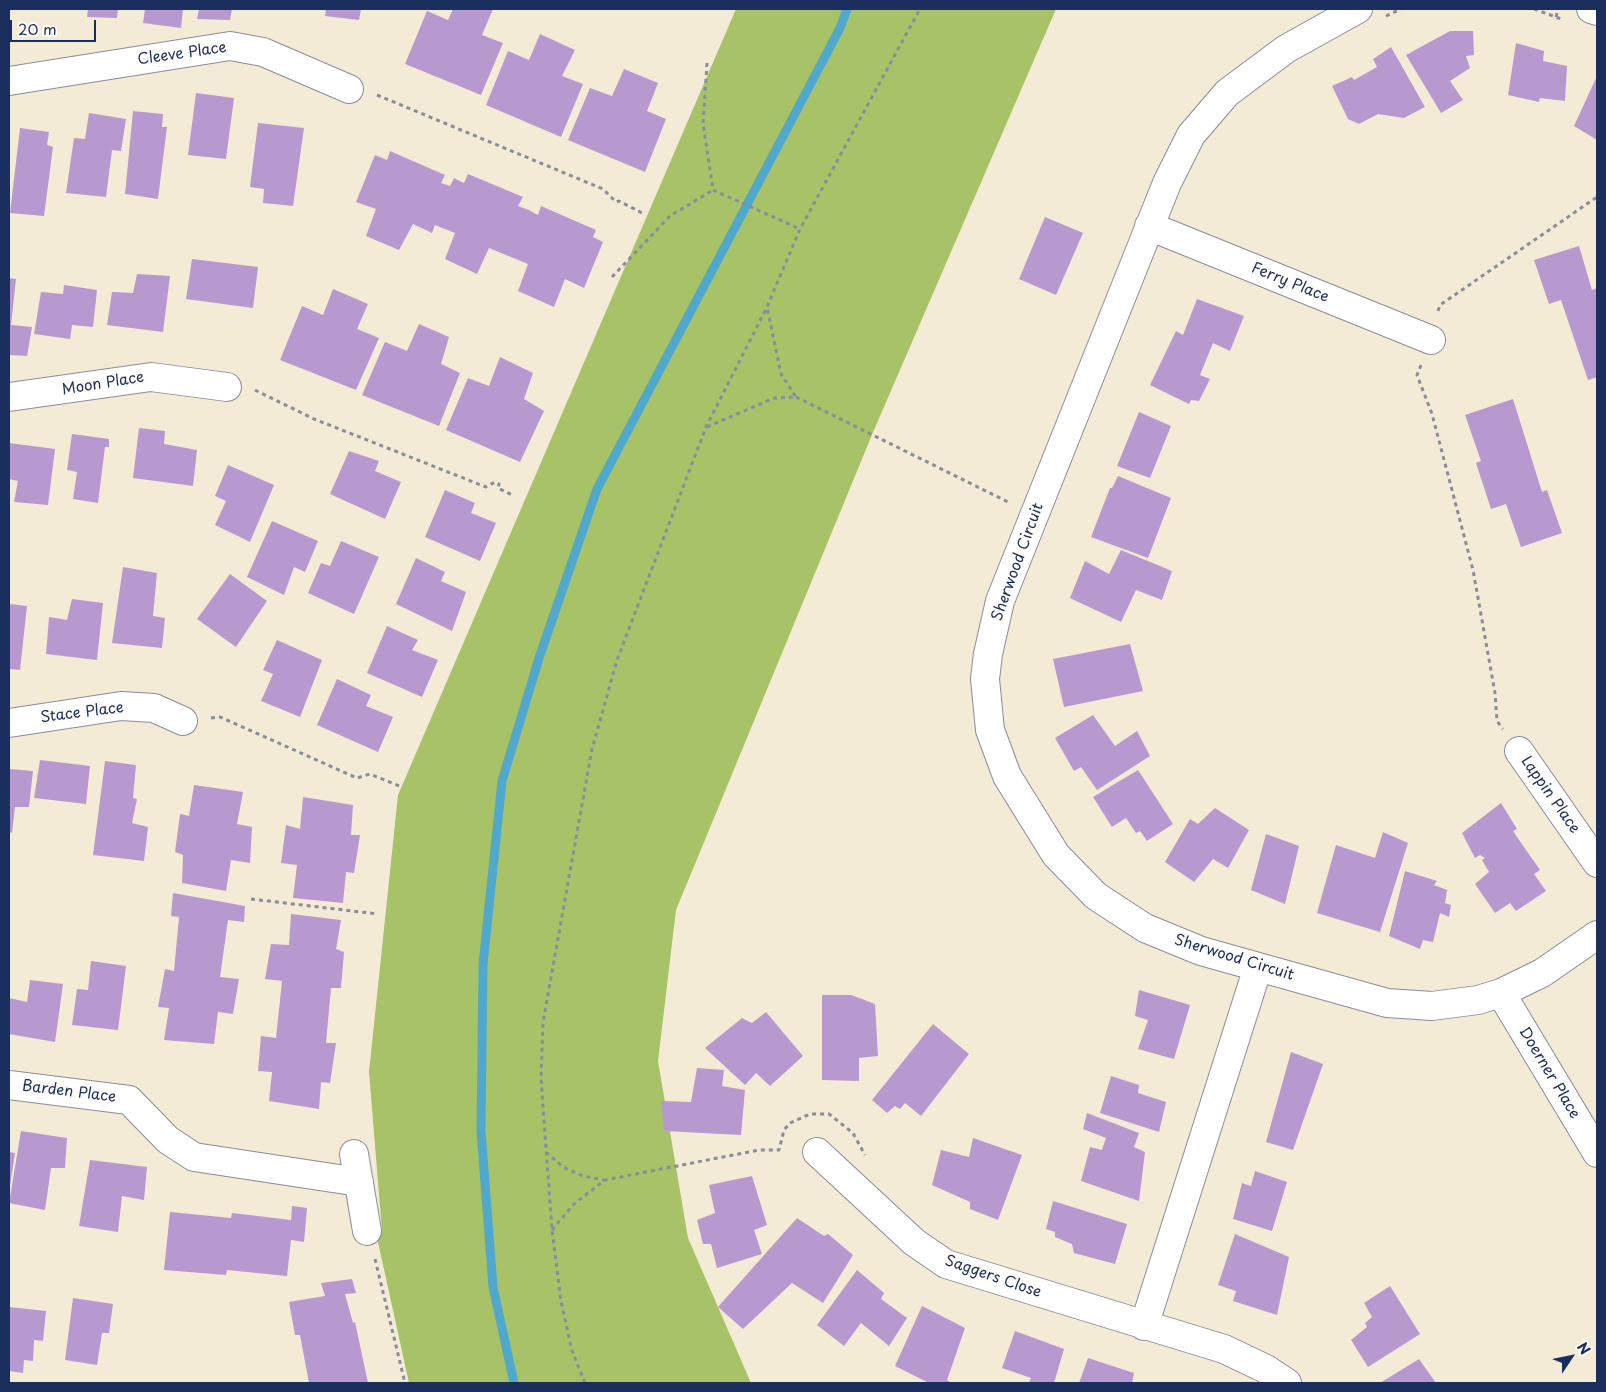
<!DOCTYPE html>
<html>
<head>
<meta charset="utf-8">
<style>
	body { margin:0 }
	#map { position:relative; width:1606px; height:1392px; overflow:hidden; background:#f4ebd6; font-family:"Playpen Sans",sans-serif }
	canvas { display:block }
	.frame { position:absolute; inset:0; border:10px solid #1b2f5e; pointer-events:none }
	.north { position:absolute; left:1546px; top:1332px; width:50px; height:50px; -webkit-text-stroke:4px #fdfcf7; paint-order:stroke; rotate:56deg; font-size:14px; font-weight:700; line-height:20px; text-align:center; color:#1b2f5e }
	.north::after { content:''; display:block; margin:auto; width:18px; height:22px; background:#1b2f5e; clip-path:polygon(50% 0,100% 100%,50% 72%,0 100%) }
	.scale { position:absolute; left:10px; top:20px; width:86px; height:22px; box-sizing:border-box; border:2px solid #1b2f5e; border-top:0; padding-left:6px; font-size:15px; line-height:18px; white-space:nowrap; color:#1b2f5e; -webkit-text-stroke:4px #fdfcf7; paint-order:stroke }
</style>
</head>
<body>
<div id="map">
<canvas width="1606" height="1392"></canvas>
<div class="frame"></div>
<div class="north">N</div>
<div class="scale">20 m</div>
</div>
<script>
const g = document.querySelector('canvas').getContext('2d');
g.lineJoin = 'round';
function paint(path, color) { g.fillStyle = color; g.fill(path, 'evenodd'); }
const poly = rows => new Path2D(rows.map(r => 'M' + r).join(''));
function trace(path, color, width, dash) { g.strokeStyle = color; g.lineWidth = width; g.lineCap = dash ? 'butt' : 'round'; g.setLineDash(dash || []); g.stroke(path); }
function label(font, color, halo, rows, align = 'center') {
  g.font = font + ' "Playpen Sans",sans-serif'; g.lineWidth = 4; g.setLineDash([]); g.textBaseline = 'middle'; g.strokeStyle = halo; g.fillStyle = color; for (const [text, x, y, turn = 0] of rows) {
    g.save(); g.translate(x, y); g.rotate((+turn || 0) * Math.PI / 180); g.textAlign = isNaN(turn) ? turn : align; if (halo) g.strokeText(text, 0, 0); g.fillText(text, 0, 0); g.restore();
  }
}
paint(poly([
	[736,9,1056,9,874,430,676,910,658,1061,688,1238,751,1383,409,1383,376,1233,382,1231,369,1072,398,795]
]), '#a8c268');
trace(poly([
	[514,1383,493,1287,481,1131,483,964,502,781,539,658,597,489,840,28,847,9]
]), '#50a9cd', 9);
paint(poly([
	[88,9,118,9,117,18,87,17],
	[145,9,183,9,181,28,143,23],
	[199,9,232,9,230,20,197,19],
	[326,9,361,9,359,20,325,16],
	[453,9,493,9,482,35,503,43,481,95,405,64,427,11,448,20],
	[1450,31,1473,31,1474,55,1466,56,1470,68,1450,81,1463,100,1441,113,1406,55],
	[540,34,575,50,562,76,583,84,561,137,486,105,508,51,529,60],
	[1516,43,1544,51,1543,61,1567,66,1565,101,1540,98,1539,102,1508,95],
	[1391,47,1425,107,1404,118,1378,114,1359,124,1348,119,1332,86,1352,77,1354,80,1377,67,1373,59],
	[624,69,658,83,647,111,666,119,645,172,568,140,590,88,612,96],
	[1597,76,1597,140,1574,126],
	[196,93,234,98,226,159,188,155],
	[133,111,163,114,162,127,167,127,158,199,125,194],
	[89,113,126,119,121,151,112,150,106,197,66,193,74,138,85,139],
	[258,123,304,128,293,206,263,203,264,189,250,187],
	[20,128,49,132,47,145,53,147,44,216,10,213],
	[390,151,445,175,441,183,450,186,454,178,464,183,468,174,523,197,518,206,529,210,538,215,541,206,596,230,593,237,603,242,584,288,565,279,554,307,518,291,528,264,489,248,477,274,445,259,455,233,435,225,432,233,413,224,399,250,366,236,376,209,356,202,375,155,387,160],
	[1045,217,1083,233,1056,295,1019,279],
	[1579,246,1592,290,1597,288,1597,377,1588,380,1561,300,1549,304,1534,260],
	[192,259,258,267,253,308,186,299],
	[137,274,170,276,163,332,107,325,112,292,133,293],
	[9,278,16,279,11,325,32,327,27,356,9,355],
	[64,285,97,290,93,327,72,325,70,339,34,334,41,292,63,294],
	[333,289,368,304,357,329,379,338,356,390,280,360,302,306,323,315],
	[1197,299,1244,316,1230,351,1213,343,1200,375,1210,379,1199,401,1191,400,1189,404,1150,385,1176,331,1183,335],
	[419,324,449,337,441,364,460,373,439,426,362,395,385,342,407,351],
	[500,357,533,373,524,399,544,411,520,462,446,430,468,378,489,386],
	[1513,399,1542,492,1547,490,1562,533,1521,547,1506,504,1491,509,1476,463,1481,461,1465,415],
	[1139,412,1171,426,1150,478,1117,466],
	[139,428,165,431,164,444,197,450,193,486,133,478],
	[72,434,109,439,109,447,105,447,98,503,73,499,77,472,67,470],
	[9,443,55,449,48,505,14,502,18,481,9,479],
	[349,451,379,461,375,471,401,482,385,519,330,494],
	[228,465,274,485,250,542,215,525,226,501,215,496],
	[1118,476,1171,498,1148,558,1091,537,1110,488,1112,488],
	[445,490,475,503,471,513,496,523,480,561,425,537],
	[272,521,318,541,305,572,294,567,284,595,247,577],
	[341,541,379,557,354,614,308,593,321,563,330,566],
	[1121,550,1172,571,1162,600,1136,590,1121,622,1070,598,1085,561,1109,574],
	[416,558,445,572,441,581,466,592,452,631,396,604],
	[123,567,157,573,153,616,165,618,162,648,112,643],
	[230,574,267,601,236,647,197,619],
	[72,599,103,603,97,660,46,654,49,617,67,620],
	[9,604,27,606,20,670,9,669],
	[387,626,418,640,412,650,438,660,422,697,367,673],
	[277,640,322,660,300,717,261,701,273,674,263,670],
	[1130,644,1143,691,1064,707,1053,659],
	[337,679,371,695,366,706,393,717,378,752,317,725],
	[1093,715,1115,746,1137,731,1150,756,1097,790,1081,767,1074,771,1055,738],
	[40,760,90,766,86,804,34,798],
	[105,761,136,765,133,798,137,799,132,823,148,827,144,861,93,855],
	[9,769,33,771,29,807,15,807,12,833,9,832],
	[1138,770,1173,824,1147,841,1140,831,1136,833,1126,818,1112,827,1093,797],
	[194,785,243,792,237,824,252,827,250,863,231,860,226,891,182,883,183,855,175,852,180,814,189,816],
	[303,797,353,805,351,835,360,835,354,873,346,872,343,903,293,898,297,865,281,863,286,825,300,829],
	[1501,803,1517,829,1513,831,1517,837,1540,870,1534,874,1546,891,1516,911,1510,903,1495,913,1475,884,1489,872,1482,860,1485,858,1480,855,1475,858,1462,833],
	[1215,808,1249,830,1228,868,1213,859,1194,882,1165,862,1190,819,1198,824],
	[1383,832,1408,843,1380,932,1317,913,1336,845,1375,858],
	[1266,834,1299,846,1285,904,1251,890],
	[1405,871,1437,881,1434,885,1447,890,1445,903,1451,905,1449,917,1440,913,1433,942,1423,940,1420,949,1389,936],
	[173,893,245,906,244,922,228,920,220,977,239,979,233,1014,218,1012,214,1044,164,1040,169,1008,158,1007,165,969,174,971,179,917,171,916],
	[291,914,341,920,336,949,344,952,341,988,331,988,326,1043,336,1043,330,1083,321,1082,319,1109,269,1101,272,1072,258,1071,261,1036,276,1038,282,981,265,979,271,944,289,945],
	[91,961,126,966,118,1030,72,1025,77,989,88,990],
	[30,980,63,984,55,1042,9,1034,9,998,27,1002],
	[1139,990,1190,1005,1174,1059,1138,1049,1148,1020,1135,1016],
	[822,995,851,995,875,1004,878,1056,859,1058,859,1081,822,1080],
	[766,1012,803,1056,770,1086,756,1073,745,1085,705,1048,742,1018,752,1023],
	[933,1024,969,1054,921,1116,905,1103,900,1109,895,1106,887,1113,872,1100],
	[1291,1052,1323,1064,1293,1150,1266,1142],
	[697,1068,724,1070,722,1086,745,1090,741,1135,664,1131,661,1101,691,1102],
	[1111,1076,1139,1085,1138,1093,1166,1102,1159,1132,1100,1113],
	[1087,1113,1139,1133,1134,1147,1145,1152,1139,1201,1081,1181,1090,1147,1102,1150,1106,1138,1083,1129],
	[21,1131,67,1138,65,1168,51,1168,45,1210,9,1203],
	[973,1138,1022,1155,998,1220,970,1209,970,1202,932,1185,941,1150,969,1157],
	[9,1152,15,1153,10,1186,9,1186],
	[90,1160,147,1167,144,1200,122,1196,118,1232,79,1226],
	[1255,1171,1287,1182,1272,1231,1233,1219,1242,1183,1251,1186],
	[752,1176,767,1225,754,1230,762,1254,717,1268,711,1244,703,1244,697,1220,715,1213,709,1185],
	[1053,1201,1127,1224,1115,1264,1074,1253,1072,1244,1055,1237,1055,1232,1046,1229],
	[292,1206,307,1208,304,1242,291,1240,287,1276,227,1270,226,1275,164,1270,170,1212,231,1218,232,1213,291,1220],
	[797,1218,824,1236,828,1234,853,1255,823,1303,792,1283,743,1329,718,1307],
	[1235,1234,1289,1257,1277,1315,1233,1301,1236,1291,1218,1285],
	[857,1270,884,1293,881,1299,907,1318,889,1346,861,1323,844,1346,817,1325],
	[352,1279,356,1293,345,1294,353,1323,355,1322,368,1383,309,1383,300,1335,295,1335,289,1302,325,1296,321,1283],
	[1390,1286,1420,1334,1368,1367,1351,1340,1367,1327,1365,1323,1372,1317,1364,1303],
	[73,1298,113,1304,109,1333,102,1333,97,1365,65,1360],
	[922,1306,965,1328,947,1380,951,1383,929,1383,895,1366],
	[9,1307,46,1311,43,1341,34,1340,33,1361,24,1360,23,1373,9,1371],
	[1015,1331,1064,1349,1054,1383,1029,1383,1031,1378,1002,1368],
	[1088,1358,1134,1373,1132,1383,1079,1383],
	[1419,1359,1436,1383,1380,1383]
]), '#b899cf');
const minor = poly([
	[1358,9,1286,49,1227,93,1191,135,1167,183,1000,601,988,654,985,679,990,730,1007,776,1056,855,1096,896,1145,928,1201,951,1387,1003,1432,1006,1478,1000,1501,993,1542,973,1597,935],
	[1591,9,1597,11],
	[9,81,230,46,263,52,349,89],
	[1149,226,1431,340],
	[9,397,151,377,227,387],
	[9,723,121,706,154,708,183,721],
	[1519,751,1597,863],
	[1501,993,1597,1153],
	[9,1085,129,1100,168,1140,194,1157,359,1182],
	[817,1152,914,1242,946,1264,1224,1349,1266,1369,1287,1383],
	[354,1154,367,1231],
	[1144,1326,1258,967]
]);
trace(minor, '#888d9a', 30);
trace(poly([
	[1534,9,1564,20],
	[1386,16,1401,9],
	[1556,17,1558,9],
	[707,63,703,124,713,189],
	[377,95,603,189,616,202,619,201,644,214],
	[713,190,800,229],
	[612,277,670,216,713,190],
	[1438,311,1440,305,1597,197],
	[1421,365,1417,375,1432,414,1473,570,1495,693,1497,721,1503,729],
	[255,390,314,419,486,487,495,482,499,484,498,488,514,496],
	[796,397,1008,502],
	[707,427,774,398,796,397,781,374,767,307],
	[211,718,220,717,357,778,370,774,402,787],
	[251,899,378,914],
	[546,1152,563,1167,583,1176,604,1180],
	[552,1230,574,1204,605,1180,759,1150,779,1150,784,1130,790,1123,810,1114,829,1114,853,1133,865,1155],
	[375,1259,405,1383],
	[585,1383,572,1351,561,1301,552,1230,541,1079,543,1022,592,749,617,660,706,427,767,307,800,229,920,9]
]), '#888d9a', 3, [4, 4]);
trace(minor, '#fff', 28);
label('15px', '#1b2f5e', '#fdfcf7', [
	["Cleeve Place",182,54,-8],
	["Ferry Place",1290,283,22],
	["Moon Place",103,384,-9],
	["Sherwood Circuit",1018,562,-70],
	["Stace Place",82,713,-7],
	["Lappin Place",1550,795,55],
	["Sherwood Circuit",1234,958,17],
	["Doerner Place",1549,1073,59],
	["Barden Place",69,1092,7],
	["Saggers Close",993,1277,19]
]);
</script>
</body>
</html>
